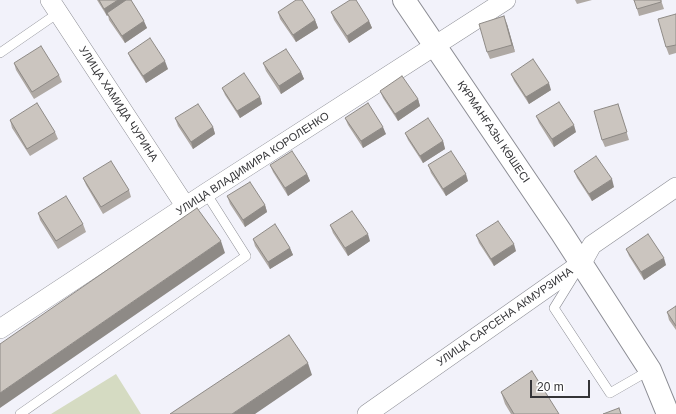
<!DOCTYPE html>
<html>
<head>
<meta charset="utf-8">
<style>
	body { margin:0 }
	#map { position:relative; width:676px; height:414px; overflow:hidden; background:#f2f2fa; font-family:Helvetica,sans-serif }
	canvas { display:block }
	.scale { position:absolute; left:530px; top:380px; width:60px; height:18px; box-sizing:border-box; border:2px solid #343437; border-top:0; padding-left:5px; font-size:12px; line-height:14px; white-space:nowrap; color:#343437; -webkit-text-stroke:3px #fff; paint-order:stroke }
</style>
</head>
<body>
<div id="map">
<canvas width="676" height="414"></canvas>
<div class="scale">20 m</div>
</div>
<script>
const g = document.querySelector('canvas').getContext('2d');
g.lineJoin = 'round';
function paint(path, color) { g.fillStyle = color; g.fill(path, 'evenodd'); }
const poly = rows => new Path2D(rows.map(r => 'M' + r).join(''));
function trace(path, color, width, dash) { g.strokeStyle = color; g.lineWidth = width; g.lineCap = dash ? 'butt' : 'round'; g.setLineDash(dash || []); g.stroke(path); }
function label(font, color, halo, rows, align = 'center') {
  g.font = font + ' Helvetica,sans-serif'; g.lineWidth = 3; g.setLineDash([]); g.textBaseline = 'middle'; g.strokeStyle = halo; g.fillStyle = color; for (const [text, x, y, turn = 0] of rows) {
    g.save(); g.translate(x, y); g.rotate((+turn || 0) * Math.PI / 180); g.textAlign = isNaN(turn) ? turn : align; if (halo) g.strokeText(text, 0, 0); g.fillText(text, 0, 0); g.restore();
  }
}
paint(poly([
	[116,374,141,414,51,414]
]), '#d5dbc2');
const lane = poly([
	[0,53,58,13],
	[575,274,554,308,610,393,650,370],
	[20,414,246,256,206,193]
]);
const street = poly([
	[50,0,186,207],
	[0,329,206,193,506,0],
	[367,414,582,263,592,245,676,187]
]);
const secondary = poly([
	[404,0,561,232,650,370,668,414]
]);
trace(lane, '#8c8d94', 10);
trace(street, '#8c8d94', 20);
trace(secondary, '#8c8d94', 24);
trace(lane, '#fff', 9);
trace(street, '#fff', 19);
trace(secondary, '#fff', 22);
paint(poly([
	[97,0,131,0,147,28,125,43,109,20,108,15,107,16],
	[575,0,592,0,577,4],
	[661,0,664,9,639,16,637,9],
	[278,12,315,20,318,28,296,42,280,19],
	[331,12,369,21,372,28,349,43,334,20],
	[676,14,676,53,669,55,666,47],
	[507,24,515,52,490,59,487,52],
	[128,53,168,69,146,83,131,60],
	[14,63,59,75,62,82,34,99,16,70],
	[263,63,301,72,304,79,281,94,266,71],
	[511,74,551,90,529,104,514,81],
	[222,88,260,97,262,104,240,118,225,95],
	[380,91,418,99,420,106,398,121,383,98],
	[618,104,629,140,605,147,602,140],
	[536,116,576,132,554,147,539,123],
	[175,118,213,127,215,134,193,149,178,126],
	[345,118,386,134,363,148,348,125],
	[10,120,55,132,58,139,30,156,12,128],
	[405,133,443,141,445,149,423,163,408,140],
	[270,165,307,174,310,181,288,196,273,172],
	[428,165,468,181,446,196,431,173],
	[574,171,614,187,592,201,577,178],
	[83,178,129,190,131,197,103,214,86,185],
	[227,196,265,205,267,212,245,227,230,204],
	[38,213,83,224,86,232,58,249,40,220],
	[330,225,370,241,348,256,333,233],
	[476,235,516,251,494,266,479,243],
	[253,239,290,248,293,255,270,269,255,246],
	[626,249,666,265,644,280,629,256],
	[676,306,676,330,669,320,667,312],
	[501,392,559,414,511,414,505,404]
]), '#afa9a4');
paint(poly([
	[118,0,129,0,107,13,108,15,107,16,104,9],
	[504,16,507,24,515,52,512,45],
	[315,20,318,28,296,42,293,35],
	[144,21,147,28,125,43,122,36],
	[369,21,372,28,349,43,347,36],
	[165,61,168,69,146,83,143,76],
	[301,72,304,79,281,94,279,86],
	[549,83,551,90,529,104,526,97],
	[260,97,262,104,240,118,237,111],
	[418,99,420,106,398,121,395,114],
	[574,125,576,132,554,147,552,139],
	[213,127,215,134,193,149,191,142],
	[383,127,386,134,363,148,361,141],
	[443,141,445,149,423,163,420,156],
	[307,174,310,181,288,196,285,188],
	[466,174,468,181,446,196,443,189],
	[612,179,614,187,592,201,589,194],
	[265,205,267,212,245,227,243,220],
	[368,234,370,241,348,256,345,248],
	[221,241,225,253,0,408,0,393],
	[514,244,516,251,494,266,491,259],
	[290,248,293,255,270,269,268,262],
	[664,258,666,265,644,280,641,272],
	[308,363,312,375,255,414,232,414]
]), '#8e8a86');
const building = poly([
	[99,0,118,0,104,9,99,0],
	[126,0,131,0,144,21,122,36,107,13,126,0],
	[296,0,302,0,315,20,293,35,278,12,296,0],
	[350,0,356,0,369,21,347,36,331,12,350,0],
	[634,0,661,0,661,2,637,9,634,0],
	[676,14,676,45,666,47,658,19,676,14],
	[504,16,512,45,487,52,479,24,504,16],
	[150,38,165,61,143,76,128,53,150,38],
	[41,46,59,75,32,92,14,63,41,46],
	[286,49,301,72,279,86,263,63,286,49],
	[533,59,549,83,526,97,511,74,533,59],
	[244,73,260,97,237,111,222,88,244,73],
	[402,76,418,99,395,114,380,91,402,76],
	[559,102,574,125,552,139,536,116,559,102],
	[37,103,55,132,27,149,10,120,37,103],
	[368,103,383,127,361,141,345,118,368,103],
	[198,104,213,127,191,142,175,118,198,104],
	[618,104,627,132,602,140,594,111,618,104],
	[428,118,443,141,420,156,405,133,428,118],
	[292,151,307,174,285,188,270,165,292,151],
	[451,151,466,174,443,189,428,165,451,151],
	[596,156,612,179,589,194,574,171,596,156],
	[111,161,129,190,101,207,83,178,111,161],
	[250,182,265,205,243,220,227,196,250,182],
	[66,196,83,224,56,241,38,213,66,196],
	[197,208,221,241,0,393,0,344,197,208],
	[352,211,368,234,345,248,330,225,352,211],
	[498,221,514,244,491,259,476,235,498,221],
	[275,224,290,248,268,262,253,239,275,224],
	[648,234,664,258,641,272,626,249,648,234],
	[676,306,676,326,667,312,676,306],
	[289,335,308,363,232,414,170,414,289,335],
	[532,371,559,414,514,414,501,392,532,371],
	[619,408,621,414,603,414,619,408]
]);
paint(building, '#cbc5bf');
trace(building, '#8e8a86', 1);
label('11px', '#343437', '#fff', [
	["УЛИЦА ХАМИДА ЧУРИНА",118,104,57],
	["ҚҰРМАНҒАЗЫ КӨШЕСІ",493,132,56],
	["УЛИЦА ВЛАДИМИРА КОРОЛЕНКО",253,164,-33],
	["УЛИЦА САРСЕНА АКМУРЗИНА",505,317,-35]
]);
</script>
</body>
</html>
